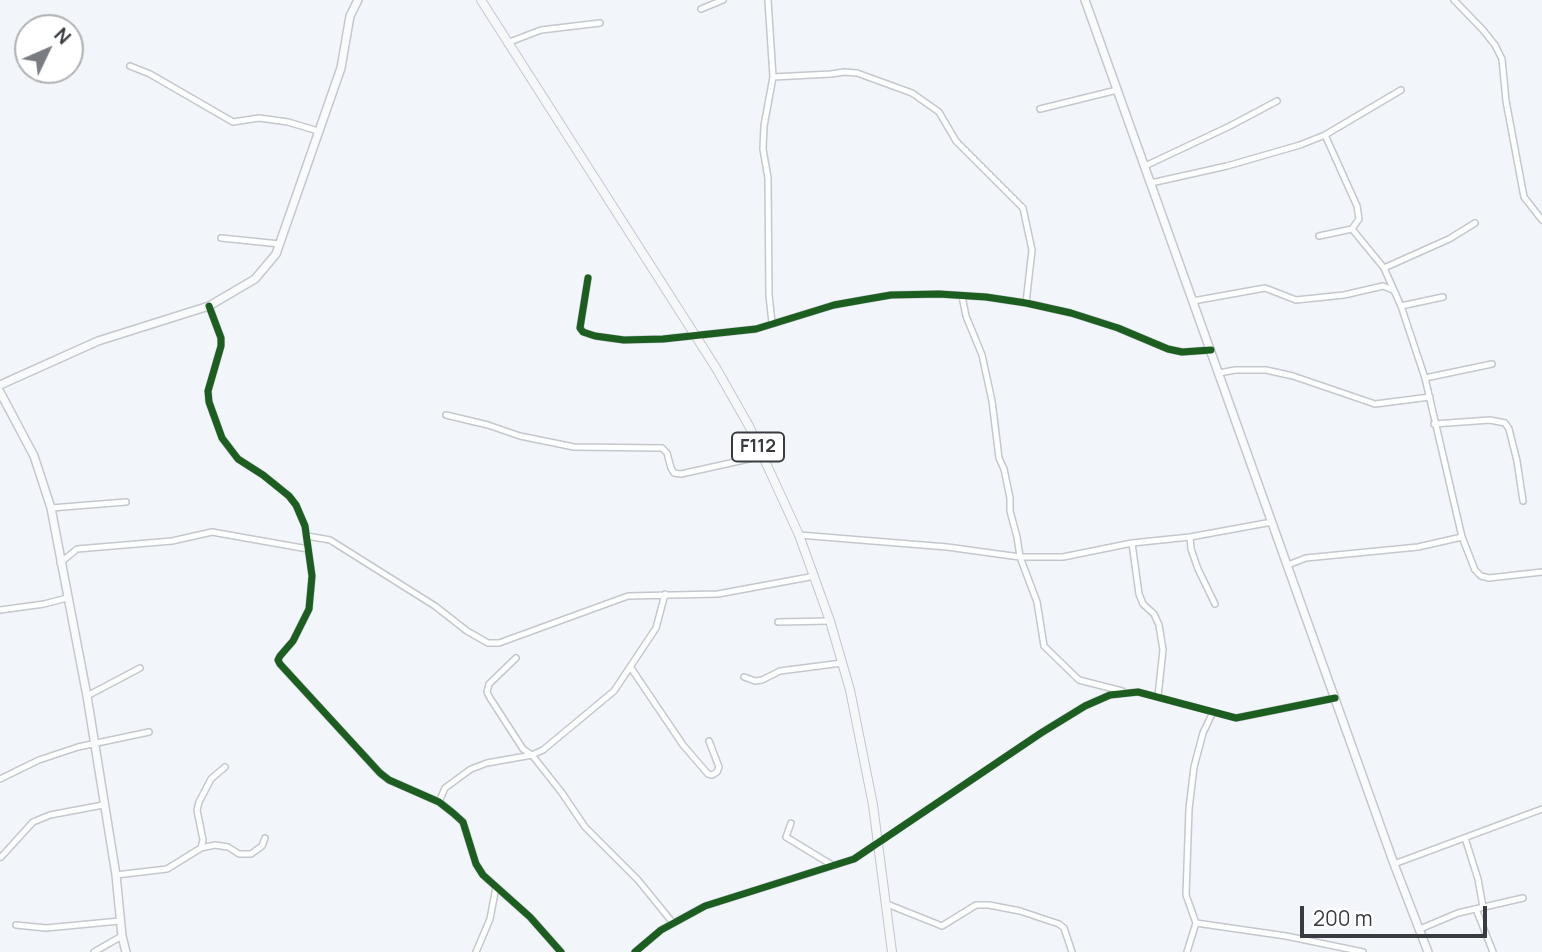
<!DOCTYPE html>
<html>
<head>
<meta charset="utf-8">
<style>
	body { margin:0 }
	#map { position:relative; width:1542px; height:952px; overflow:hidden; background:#f2f5fa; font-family:Manrope,sans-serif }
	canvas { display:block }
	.north { position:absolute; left:14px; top:14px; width:70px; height:70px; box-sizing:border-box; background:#fff; border:2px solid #afb1b3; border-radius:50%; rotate:46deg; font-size:19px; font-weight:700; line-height:28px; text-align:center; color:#383c41 }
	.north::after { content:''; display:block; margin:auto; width:24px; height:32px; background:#797d82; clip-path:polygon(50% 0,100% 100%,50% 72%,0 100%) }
	.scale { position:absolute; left:1300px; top:906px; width:187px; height:32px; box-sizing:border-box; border:4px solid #383c41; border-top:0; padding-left:9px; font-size:21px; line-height:24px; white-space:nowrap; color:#383c41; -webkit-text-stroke:5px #fff; paint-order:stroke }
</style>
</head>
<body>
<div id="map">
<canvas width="1542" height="952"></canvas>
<div class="north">N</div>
<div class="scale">200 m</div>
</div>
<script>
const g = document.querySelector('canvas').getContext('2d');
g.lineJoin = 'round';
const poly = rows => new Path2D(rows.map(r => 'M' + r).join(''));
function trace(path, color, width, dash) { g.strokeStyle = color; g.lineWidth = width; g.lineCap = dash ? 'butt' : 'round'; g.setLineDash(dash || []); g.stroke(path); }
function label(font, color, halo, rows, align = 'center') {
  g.font = font + ' Manrope,sans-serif'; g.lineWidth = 5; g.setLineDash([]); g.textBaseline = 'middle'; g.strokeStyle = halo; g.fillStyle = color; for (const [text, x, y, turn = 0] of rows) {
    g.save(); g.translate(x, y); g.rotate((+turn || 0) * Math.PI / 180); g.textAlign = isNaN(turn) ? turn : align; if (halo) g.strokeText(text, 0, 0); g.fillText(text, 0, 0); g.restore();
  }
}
const street = poly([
	[768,0,773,77,764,126,763,149,768,178,769,295,772,323],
	[1454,0,1483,30,1495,45,1502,59,1506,101,1524,197,1542,220],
	[701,9,723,0],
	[507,43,541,30,600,23],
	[130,66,150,74,233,122,259,118,288,122,318,131],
	[773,77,831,74,844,72,857,73,912,93,939,112,956,141,1023,208,1032,250,1026,303],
	[1040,109,1117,90],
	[1145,166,1230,126,1277,101],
	[1151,183,1227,166,1300,145,1325,135,1401,90],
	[1352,229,1384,268,1401,306,1425,378,1462,537,1475,570,1481,576,1489,578,1542,572],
	[1319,236,1352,229,1359,219,1357,206,1325,135],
	[221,238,280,244],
	[1384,268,1449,239,1475,223],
	[588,278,580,328,583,332,595,336,624,340,663,339,756,329,834,305,862,300,891,295,939,294,986,297,1026,303,1071,313,1118,328,1168,349,1182,352,1211,350],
	[962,296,966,316,982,355,992,401,999,458,1004,469,1010,498,1010,511,1017,537,1020,557,1037,602,1044,646,1079,680,1122,691],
	[1193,301,1265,288,1296,300,1344,295,1383,286,1393,290],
	[209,306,221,338,221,346,208,391,209,402,222,438,238,459,263,475,289,496,296,505,305,526,312,576,309,609,293,641,280,656,278,660,280,664,380,773,389,780,439,802,453,813,463,822,476,864,483,875,530,917,561,952],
	[1401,306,1443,297],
	[1219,373,1235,370,1266,370,1293,376,1375,404,1430,397],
	[1425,378,1492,364],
	[446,415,488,425,520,436,574,447,662,448,667,453,671,468,674,473,681,474,762,456],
	[1434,424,1490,420,1505,423,1509,429,1517,461,1523,501],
	[51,508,126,502],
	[799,535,947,547,1020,557,1063,557,1132,543,1190,537,1272,522],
	[307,536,330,540,435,606,467,631,488,643,499,643,628,596,718,594,815,576],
	[1190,537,1191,549,1198,569,1215,604],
	[1132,543,1139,594,1143,604,1154,614,1159,625,1163,650,1158,696],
	[60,563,77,549,172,541,212,532,308,549],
	[1288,565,1306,558,1418,547,1462,537],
	[0,610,44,604,67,598],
	[778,622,830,621],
	[516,658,489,684,487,692,490,698,523,749,532,755,562,793,585,827,638,880,673,923],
	[631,668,683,745,708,774,712,775,717,772,719,767,709,741],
	[744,677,755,681,762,680,780,671,842,663],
	[87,696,140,668],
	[0,779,39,760,78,747,149,732],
	[439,802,445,788,471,769,487,763,532,755,543,750,614,691,656,628,665,594],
	[791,823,786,837,832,865],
	[1465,838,1478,879,1483,907],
	[201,848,215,845,228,847,239,854,251,854,262,846,265,838],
	[1,857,33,822,50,815,103,805],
	[1394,864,1542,809],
	[116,875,167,869,201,848,203,840,197,810,199,802,211,779,225,767],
	[887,904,942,926,976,905,989,905,1020,911,1059,924,1064,928,1072,952],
	[1476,909,1493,952],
	[1196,923,1286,936,1363,952],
	[16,925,46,928,120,921],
	[1420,929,1458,913,1523,898],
	[94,952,122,936],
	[476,952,490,919,496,887],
	[635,952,661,930,705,906,854,859,1041,733,1085,706,1110,695,1138,692,1236,718,1335,698],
	[1187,952,1196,923,1186,895,1189,809,1194,767,1203,733,1212,714]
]);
const secondary = poly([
	[1085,0,1394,864,1428,952],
	[0,385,98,341,209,306,255,279,276,254,341,68,350,16,358,0],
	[0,392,34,456,51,508,87,696,116,875,122,936,126,952]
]);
const primary = poly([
	[481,0,716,368,749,426,799,535,830,621,850,690,873,805,892,952]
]);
trace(street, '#c4c8cd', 8);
trace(secondary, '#c4c8cd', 10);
trace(primary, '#c3c8cf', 10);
trace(street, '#fdfefe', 5);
trace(secondary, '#f9fafc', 7);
trace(primary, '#f5f7f9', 8);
trace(poly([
	[588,278,580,328,583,332,595,336,624,340,663,339,756,329,834,305,862,300,891,295,939,294,986,297,1026,303,1071,313,1118,328,1168,349,1182,352,1211,350],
	[209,306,221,338,221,346,208,391,209,402,222,438,238,459,263,475,289,496,296,505,305,526,312,576,309,609,293,641,280,656,278,660,280,664,380,773,389,780,439,802,453,813,463,822,476,864,483,875,530,917,561,952],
	[635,952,661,930,705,906,854,859,1041,733,1085,706,1110,695,1138,692,1236,718,1335,698]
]), '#1b5e20', 7);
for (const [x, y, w] of [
	[758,447,52]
]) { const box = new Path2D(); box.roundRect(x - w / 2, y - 14.5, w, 29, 5); g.fillStyle = '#fff'; g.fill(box); trace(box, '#383c41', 2); }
label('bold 18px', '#383c41', null, [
	["F112",758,447]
]);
</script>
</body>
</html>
